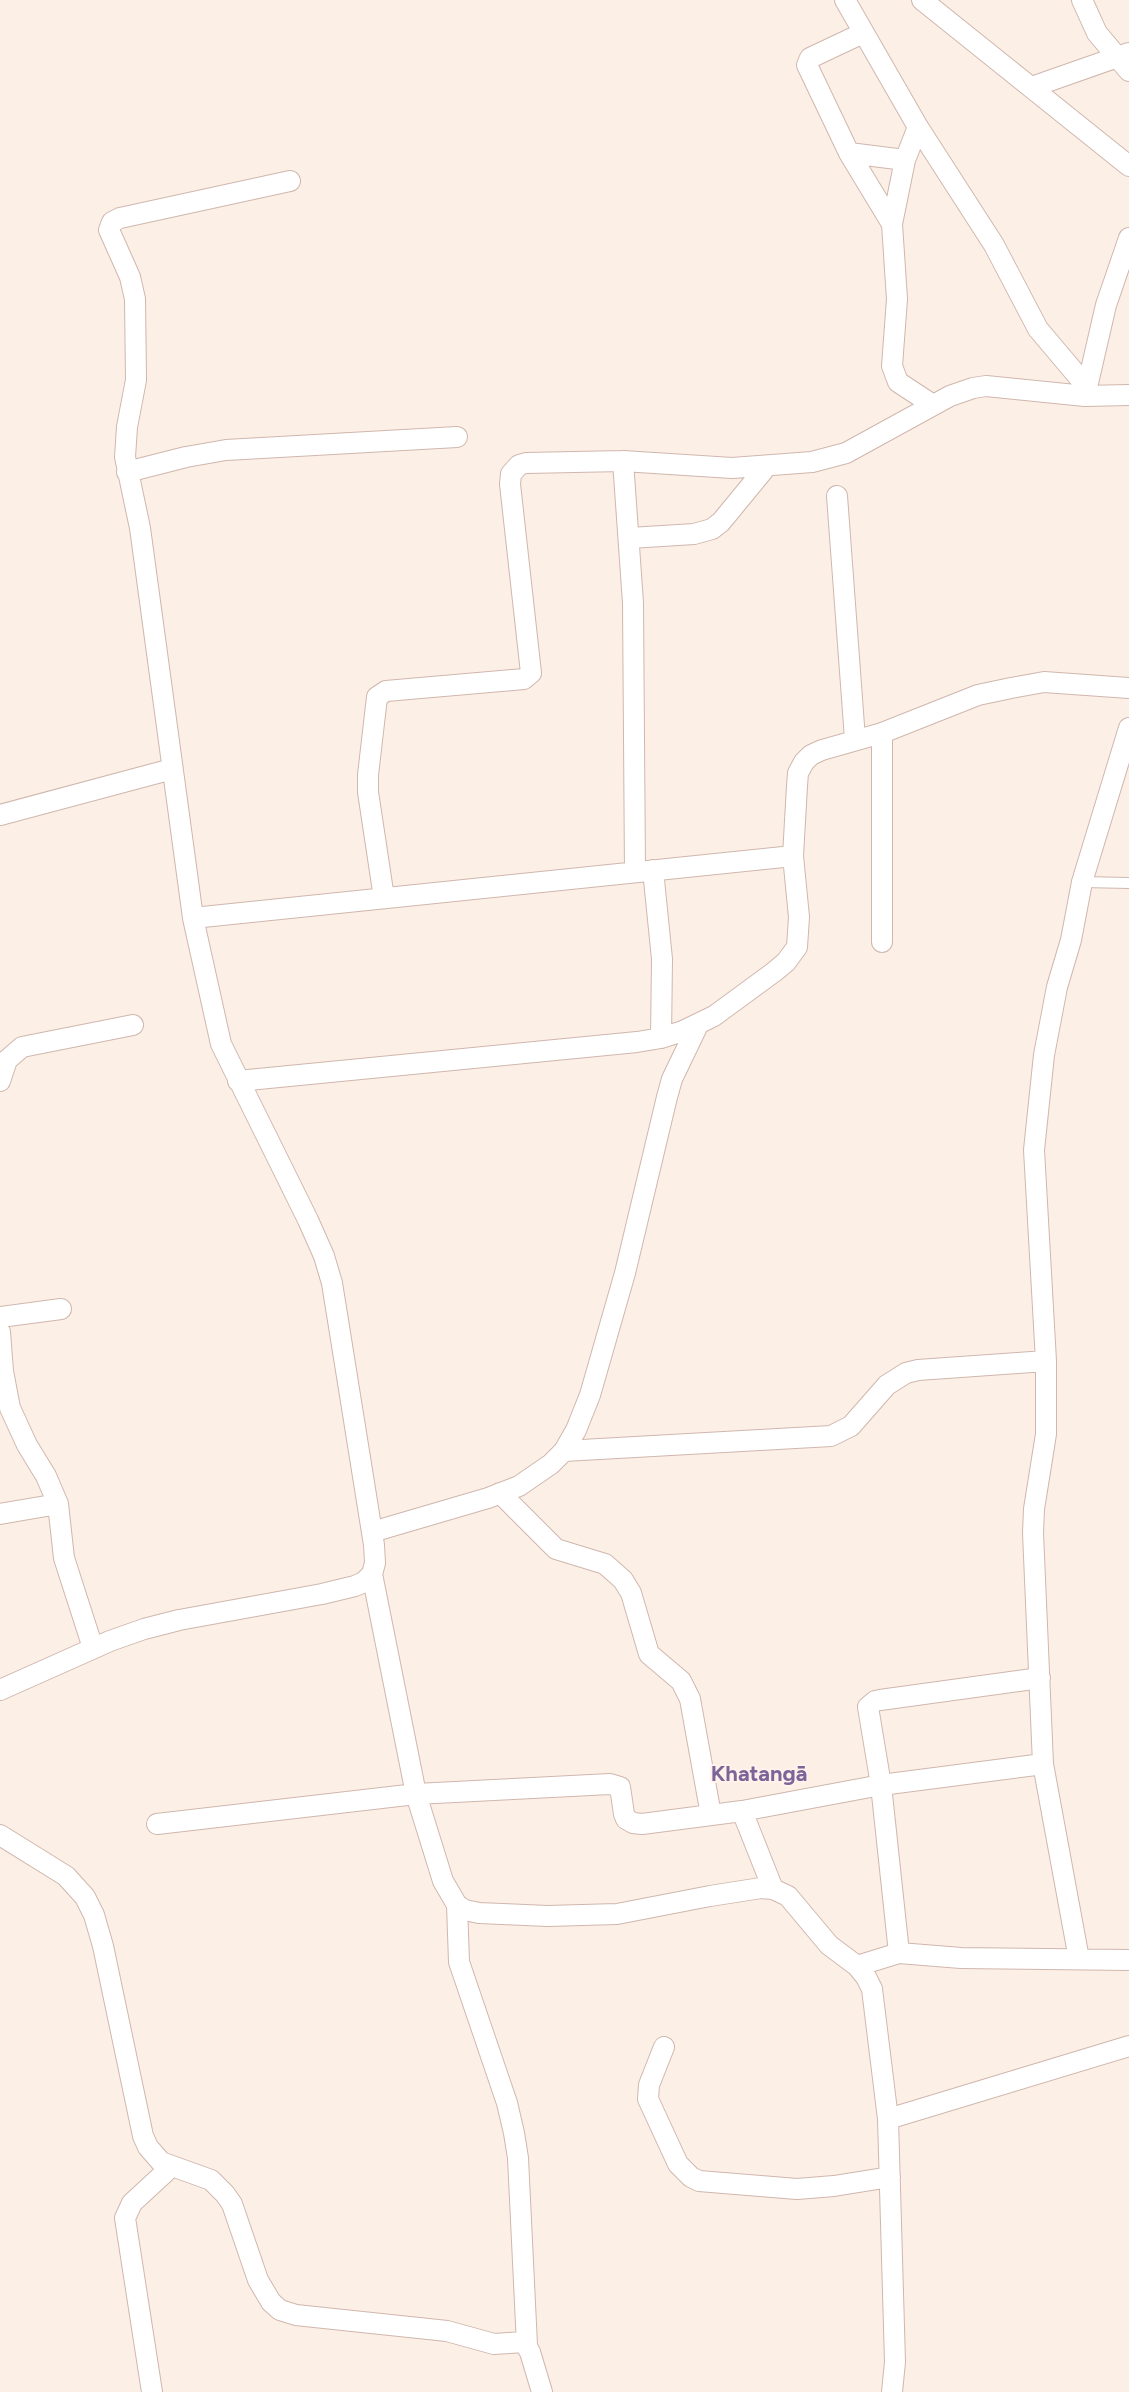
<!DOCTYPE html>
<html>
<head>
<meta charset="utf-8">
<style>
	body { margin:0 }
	canvas { display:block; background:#fcefe5 }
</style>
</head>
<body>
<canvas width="1129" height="2392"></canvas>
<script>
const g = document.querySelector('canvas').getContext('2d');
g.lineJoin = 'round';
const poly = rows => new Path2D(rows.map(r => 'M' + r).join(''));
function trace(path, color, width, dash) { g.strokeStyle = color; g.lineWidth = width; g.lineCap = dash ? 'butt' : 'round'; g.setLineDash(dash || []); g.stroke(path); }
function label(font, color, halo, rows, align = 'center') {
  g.font = font + ' Figtree,sans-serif'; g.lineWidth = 4; g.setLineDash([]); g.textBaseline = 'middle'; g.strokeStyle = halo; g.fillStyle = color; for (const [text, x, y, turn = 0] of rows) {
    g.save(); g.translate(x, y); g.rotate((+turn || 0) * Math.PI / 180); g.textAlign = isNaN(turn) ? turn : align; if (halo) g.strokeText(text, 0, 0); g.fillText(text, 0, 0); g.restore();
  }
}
const service = poly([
	[1082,882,1129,883]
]);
const minor = poly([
	[845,0,918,127,994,245,1038,329,1087,387],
	[922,0,1129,166],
	[1082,0,1097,33,1129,71],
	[863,33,810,58,807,65,849,153,892,224],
	[1032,87,1129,53],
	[918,127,905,160,892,224,897,299,892,366,898,382,933,405],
	[849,153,905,160],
	[1085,396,1106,305,1129,238],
	[623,461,633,603,635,872],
	[127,472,186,457,226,450,457,437],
	[837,496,855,739],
	[630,538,694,534,712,529,721,522,767,466],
	[0,815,172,769],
	[653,870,662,959,661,1038],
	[384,898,368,792,368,775,377,697,386,691,524,679,531,673,510,484,511,474,519,465,526,463,623,461,732,468,812,462,846,453,950,396,973,388,986,386,1085,396,1129,395],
	[193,918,793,856],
	[882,942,882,733],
	[0,1081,7,1060,22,1047,133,1025],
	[238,1081,637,1042,661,1038,683,1031,714,1016,774,972,786,962,797,947,799,917,793,856,797,786,798,773,804,762,811,755,822,750,882,733,978,695,1011,688,1044,682,1129,688],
	[0,1317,61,1309],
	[0,1332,3,1371,10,1408,27,1445,46,1476,58,1504,64,1558,93,1648],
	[564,1451,831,1436,851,1426,887,1385,906,1373,918,1370,1046,1361],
	[500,1493,556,1549,605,1564,623,1580,631,1593,649,1654,681,1681,690,1699,711,1815],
	[0,1514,58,1504],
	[372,1532,488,1498,519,1486,551,1464,564,1451,576,1430,590,1395,625,1273,667,1097,672,1079,698,1025],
	[372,1574,416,1794,443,1881,457,1905,465,1910,479,1913,548,1916,617,1914,710,1896,761,1888,773,1889,788,1896,829,1945,857,1966,866,1977,872,1989,888,2119,895,2362,892,2392],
	[0,1690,110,1641,144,1629,179,1620,322,1594,355,1586,364,1582,372,1574,375,1563,374,1545,332,1283,324,1256,308,1220,221,1044,193,918,140,528,125,457,127,427,136,380,135,299,130,277,109,230,112,222,120,218,290,181],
	[157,1824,416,1794,610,1784,620,1787,624,1814,626,1819,633,1823,642,1824,742,1811],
	[0,1835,66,1876,85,1897,94,1915,103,1946,143,2136,148,2147,161,2162,211,2180,225,2194,232,2204,258,2280,271,2302,280,2310,296,2315,447,2331,494,2344,524,2342,530,2352,542,2392],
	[773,1889,742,1811,881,1785,1043,1764],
	[457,1905,459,1962,507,2103,514,2133,518,2158,527,2345],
	[899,1953,881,1785,868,1707,875,1701,880,1700,1040,1678],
	[1079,1959,1043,1764,1033,1533,1034,1509,1046,1434,1046,1361,1034,1150,1044,1055,1057,987,1071,940,1082,882,1129,728],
	[857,1966,899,1953,961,1958,1129,1960],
	[664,2047,649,2085,648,2099,678,2164,691,2177,699,2181,797,2189,834,2186,890,2177],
	[888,2119,1129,2046],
	[152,2392,125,2218,132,2203,171,2167]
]);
trace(service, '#d0b7ae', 12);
trace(minor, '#d0b7ae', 22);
trace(service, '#fff', 10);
trace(minor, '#fff', 20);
label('bold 22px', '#7e6599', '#fff3eb', [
	["Khatangā",759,1775]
]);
</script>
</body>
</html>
